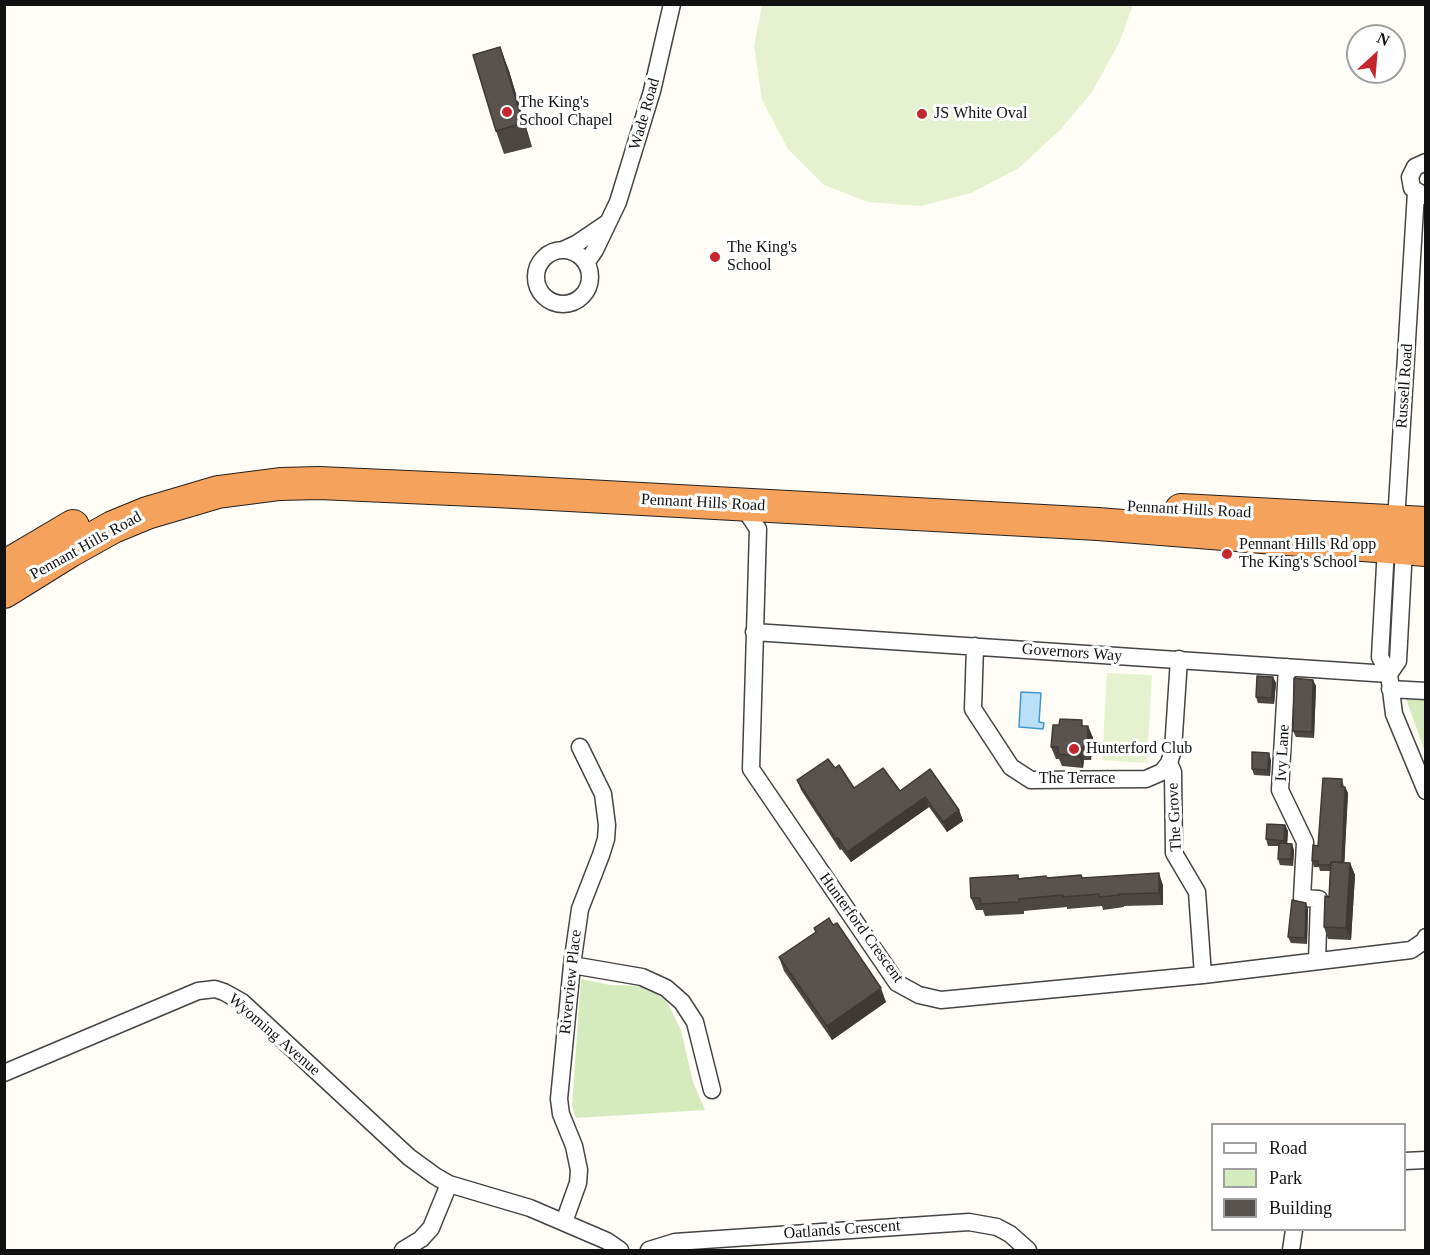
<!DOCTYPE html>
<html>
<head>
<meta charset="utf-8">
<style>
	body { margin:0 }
	#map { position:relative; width:1430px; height:1255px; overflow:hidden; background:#fffdf5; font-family:"Times New Roman",serif }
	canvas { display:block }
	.frame { position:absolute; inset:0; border:6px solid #111; pointer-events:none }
	.legend { position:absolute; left:1211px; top:1123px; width:195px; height:108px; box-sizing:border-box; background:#fff; border:2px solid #a0a0a0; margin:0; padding:8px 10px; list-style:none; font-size:18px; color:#111 }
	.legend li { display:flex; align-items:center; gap:12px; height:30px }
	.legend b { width:30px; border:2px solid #a0a0a0 }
	.north { position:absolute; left:1346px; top:24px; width:60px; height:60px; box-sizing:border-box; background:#fff; border:2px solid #a0a0a0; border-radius:50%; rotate:26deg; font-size:16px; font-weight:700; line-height:24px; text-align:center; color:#111 }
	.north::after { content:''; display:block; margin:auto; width:21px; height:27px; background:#c4262e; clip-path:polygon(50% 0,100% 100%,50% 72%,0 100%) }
</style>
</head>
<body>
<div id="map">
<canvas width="1430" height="1255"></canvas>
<div class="frame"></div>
<ul class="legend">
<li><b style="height:8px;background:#fff"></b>Road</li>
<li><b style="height:16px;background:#d5ebbd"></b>Park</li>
<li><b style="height:16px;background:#5a524d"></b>Building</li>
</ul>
<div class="north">N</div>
</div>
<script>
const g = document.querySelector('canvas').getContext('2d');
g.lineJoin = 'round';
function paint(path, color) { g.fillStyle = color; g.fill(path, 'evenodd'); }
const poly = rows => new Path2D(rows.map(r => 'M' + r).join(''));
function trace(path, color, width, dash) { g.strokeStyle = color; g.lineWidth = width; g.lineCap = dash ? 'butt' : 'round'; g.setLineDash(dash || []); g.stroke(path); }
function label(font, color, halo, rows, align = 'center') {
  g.font = font + ' "Times New Roman",serif'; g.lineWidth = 6; g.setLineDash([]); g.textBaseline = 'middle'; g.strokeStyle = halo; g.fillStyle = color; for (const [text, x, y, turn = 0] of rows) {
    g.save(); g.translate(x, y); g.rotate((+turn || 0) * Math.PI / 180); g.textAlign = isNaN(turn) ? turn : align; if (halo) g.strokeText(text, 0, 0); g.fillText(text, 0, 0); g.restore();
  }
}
paint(poly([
	[1406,699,1425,700,1425,752],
	[581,979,610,985,646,986,667,1002,681,1030,693,1082,705,1110,576,1118,572,1106]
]), '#d5ebbd');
paint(poly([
	[762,5,762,4,1133,5,1119,43,1092,92,1061,129,1019,168,971,193,921,206,868,202,824,185,788,149,762,100,754,46],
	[1107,673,1152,675,1147,763,1102,760]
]), '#e6f2cf');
const water = poly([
	[1021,692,1041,693,1039,722,1044,723,1043,729,1019,727,1021,692]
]);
paint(water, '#b9e0f7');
trace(water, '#3f96cf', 1.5);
const street = poly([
	[1416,192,1396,522,1386,547,1380,657,1389,674,1394,714,1426,791],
	[1425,196,1412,188,1410,177,1415,167,1426,162],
	[563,250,576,244,607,223],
	'536 277a27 27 0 1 1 54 0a27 27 0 1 1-54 0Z',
	[586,263,595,250,618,202,652,91,672,4],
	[742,505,758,529,751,769,897,983,919,995,941,1000,1203,975,1411,950,1424,941,1426,937],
	[754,632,1389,674],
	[975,646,973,709,1011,767,1031,780,1146,779,1162,772,1169,763,1173,750,1179,659],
	[1287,667,1280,790,1305,842,1302,898,1319,899,1317,961],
	[1389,674,1398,661,1404,548,1402,543],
	[1390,689,1426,691],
	[1169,763,1173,772,1174,853,1197,892,1203,975],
	[572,965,642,977,666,988,682,1002,695,1022,712,1090],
	[4,1073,198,991,215,989,224,992,242,1002,409,1157,435,1176,449,1184,530,1208,607,1241,620,1250],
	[1404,1161,1426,1160],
	[564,1222,578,1183,579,1170,574,1146,561,1114,559,1099,572,965,580,909,601,855,606,839,607,825,603,794,580,747],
	[403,1250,421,1239,431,1228,449,1184],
	[649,1250,675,1242,969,1222,997,1227,1010,1234,1028,1250],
	[1291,1250,1294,1230]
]);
const highway = poly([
	[1181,510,1426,523],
	[4,567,73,526],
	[4,592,70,551,113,527,147,513,218,492,280,484,319,483,496,491,1098,524,1426,550]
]);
trace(street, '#444', 19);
trace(highway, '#222', 34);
trace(street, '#fff', 16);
trace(highway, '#f5a25d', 32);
paint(poly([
	[500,47,509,71,532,147,504,154,496,131],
	[1273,677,1276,683,1274,704,1258,703,1256,697],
	[1313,680,1316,686,1314,738,1296,737,1293,731],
	[1082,720,1083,726,1088,726,1093,738,1091,760,1084,760,1083,768,1062,766,1059,759,1056,759,1051,747,1059,725],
	[1271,760,1270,776,1254,775,1252,769],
	[835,768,854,788,900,791,930,769,959,810,963,821,947,832,929,807,851,862,841,849,840,850,801,790,797,780],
	[1342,779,1344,787,1345,787,1348,793,1344,862,1350,863,1355,875,1351,940,1328,939,1324,927,1329,897,1330,871,1320,871,1319,867,1314,867,1312,861],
	[1285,825,1288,831,1287,844,1294,850,1293,866,1280,865,1278,859,1279,846,1268,846,1266,839],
	[1018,875,1019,878,1046,876,1047,878,1081,875,1083,878,1163,885,1163,905,1124,906,1124,907,1103,910,1102,906,1067,909,1067,907,1024,911,1024,914,985,916,983,910,976,910,971,898],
	[1308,909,1307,944,1291,943,1288,937],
	[814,928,886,1002,832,1040,784,971,779,957,816,932]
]), '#4d4742');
paint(poly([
	[500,47,509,71,532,147,523,123],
	[1273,677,1276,683,1274,704,1272,698],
	[1313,680,1316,686,1314,738,1312,732],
	[1088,726,1093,738,1091,760,1087,748],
	[1080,747,1084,760,1083,768,1079,756],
	[1269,753,1271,760,1270,776,1268,770],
	[1345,787,1348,793,1344,872,1342,866],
	[925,797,929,807,851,862,847,852],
	[959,810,963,821,947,832,943,822],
	[1285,825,1288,831,1287,847,1284,841],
	[838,838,841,849,840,850,836,839],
	[1292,844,1294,850,1293,866,1291,859],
	[1350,863,1355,875,1351,940,1346,928],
	[1159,873,1163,885,1163,905,1159,893],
	[1306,903,1308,909,1307,944,1305,938],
	[881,988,886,1002,832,1040,827,1026]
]), '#3f3936');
const building = poly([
	[500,47,523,123,496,131,473,55,500,47],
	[1257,676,1273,677,1272,698,1256,697,1257,676],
	[1294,678,1313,680,1312,732,1293,731,1294,678],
	[1060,719,1082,720,1081,726,1088,726,1087,748,1080,747,1079,756,1058,754,1058,747,1051,747,1053,725,1059,725,1060,719],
	[1252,752,1269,753,1268,770,1252,769,1252,752],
	[828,759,835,768,839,765,854,788,883,768,900,791,930,769,959,810,943,822,925,797,847,852,838,838,836,839,797,780,828,759],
	[1323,778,1342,779,1341,787,1345,787,1342,862,1331,862,1330,865,1318,865,1318,861,1312,861,1313,845,1318,846,1323,778],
	[1267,824,1285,825,1284,841,1266,839,1267,824],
	[1279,843,1292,844,1291,859,1278,859,1279,843],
	[1331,862,1350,863,1346,928,1324,927,1325,896,1329,897,1331,862],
	[1159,873,1159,893,1119,894,1120,895,1099,897,1099,894,1063,897,1063,895,1019,899,1019,902,981,904,980,898,971,898,970,878,1018,875,1018,879,1046,876,1047,878,1081,875,1082,878,1159,873],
	[1292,900,1306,903,1305,938,1288,937,1292,900],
	[829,918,833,925,837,923,881,988,827,1026,779,957,816,932,814,928,829,918]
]);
paint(building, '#5a524d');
trace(building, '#3f3936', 1.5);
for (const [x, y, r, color] of [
	[507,112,6,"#c4262e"],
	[922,114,6,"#c4262e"],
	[715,257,6,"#c4262e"],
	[1227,554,6,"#c4262e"],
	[1074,749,6,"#c4262e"]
]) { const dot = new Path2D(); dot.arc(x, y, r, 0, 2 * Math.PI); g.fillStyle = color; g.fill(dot); trace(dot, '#fff', 2); }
label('16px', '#111', '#fff', [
	["The King's",519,103],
	["School Chapel",519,121],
	["JS White Oval",934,114],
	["The King's",727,248],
	["School",727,266],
	["Pennant Hills Rd opp",1239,545],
	["The King's School",1239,563],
	["Hunterford Club",1086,749]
], 'left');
label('16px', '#111', '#fff', [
	["Wade Road",645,114,-74],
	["Russell Road",1405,386,-86],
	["Pennant Hills Road",703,503,3],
	["Pennant Hills Road",1189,510,3],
	["Pennant Hills Road",86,546,-29],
	["Governors Way",1072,653,4],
	["Ivy Lane",1283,753,-87],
	["The Terrace",1077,779],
	["The Grove",1175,817,-93],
	["Hunterford Crescent",861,928,54],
	["Riverview Place",571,982,-84],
	["Wyoming Avenue",274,1035,41],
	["Oatlands Crescent",842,1230,-4]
]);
</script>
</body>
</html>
